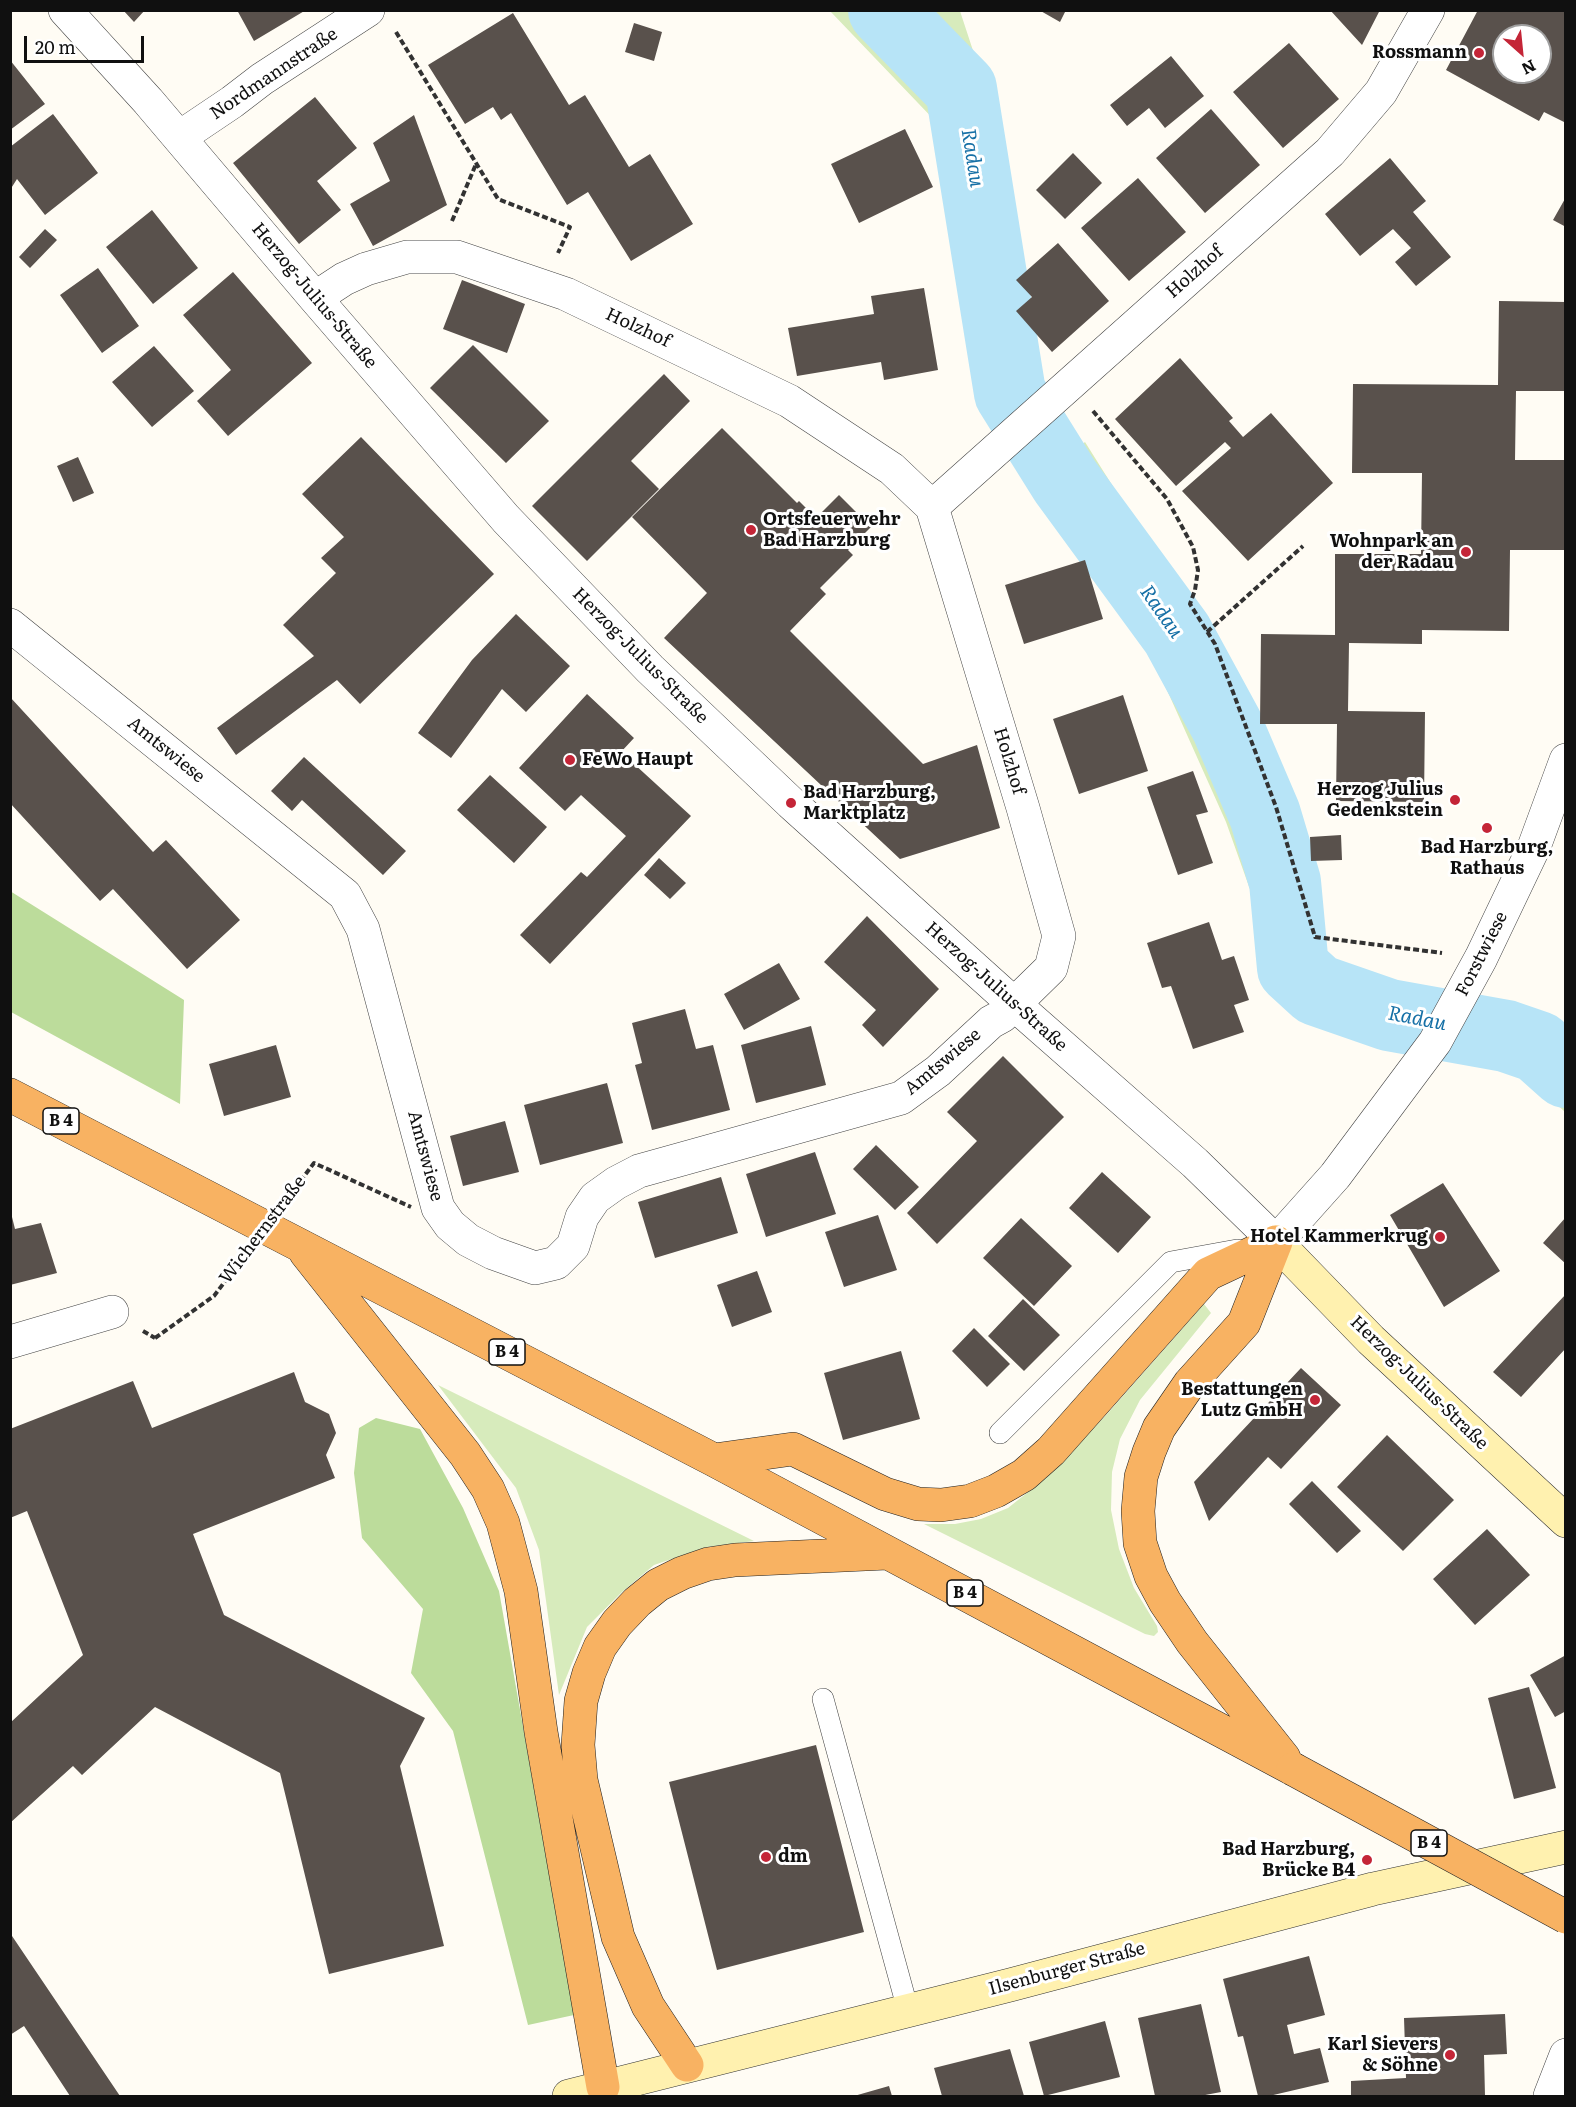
<!DOCTYPE html>
<html>
<head>
<meta charset="utf-8">
<style>
	body { margin:0 }
	#map { position:relative; width:1576px; height:2107px; overflow:hidden; background:#fffcf4; font-family:Literata,serif }
	canvas { display:block }
	.frame { position:absolute; inset:0; border:12px solid #101010; pointer-events:none }
	.north { position:absolute; left:1492px; top:24px; width:60px; height:60px; box-sizing:border-box; background:#fff; border:2px solid #9f9f9f; border-radius:50%; rotate:153deg; font-size:16px; font-weight:700; line-height:24px; text-align:center; color:#101010 }
	.north::after { content:''; display:block; margin:auto; width:21px; height:27px; background:#c42537; clip-path:polygon(50% 0,100% 100%,50% 72%,0 100%) }
	.scale { position:absolute; left:24px; top:36px; width:120px; height:27px; box-sizing:border-box; border:3px solid #101010; border-top:0; padding-left:8px; font-size:18px; line-height:21px; white-space:nowrap; color:#101010; -webkit-text-stroke:4px #fff; paint-order:stroke }
</style>
</head>
<body>
<div id="map">
<canvas width="1576" height="2107"></canvas>
<div class="frame"></div>
<div class="north">N</div>
<div class="scale">20 m</div>
</div>
<script>
const g = document.querySelector('canvas').getContext('2d');
g.lineJoin = 'round';
function paint(path, color) { g.fillStyle = color; g.fill(path, 'evenodd'); }
const poly = rows => new Path2D(rows.map(r => 'M' + r).join(''));
function trace(path, color, width, dash) { g.strokeStyle = color; g.lineWidth = width; g.lineCap = dash ? 'butt' : 'round'; g.setLineDash(dash || []); g.stroke(path); }
function label(font, color, halo, rows, align = 'center') {
  g.font = font + ' Literata,serif'; g.lineWidth = 6; g.setLineDash([]); g.textBaseline = 'middle'; g.strokeStyle = halo; g.fillStyle = color; for (const [text, x, y, turn = 0] of rows) {
    g.save(); g.translate(x, y); g.rotate((+turn || 0) * Math.PI / 180); g.textAlign = isNaN(turn) ? turn : align; if (halo) g.strokeText(text, 0, 0); g.fillText(text, 0, 0); g.restore();
  }
}
paint(poly([
	[830,11,960,11,1006,151,1009,262,1008,311,1027,372,991,407,962,193,940,126],
	[1085,442,1212,644,1273,807,1326,983,1296,1000,1282,979,1226,822,1141,632,1033,485],
	[1560,1042,1565,1047,1565,1112,1525,1075],
	[1204,1304,1211,1313,1140,1400,1120,1439,1112,1472,1111,1510,1119,1549,1134,1588,1157,1626,1158,1632,1154,1636,1145,1634,924,1524,955,1524,981,1519,1008,1508,1047,1477,1108,1413],
	[438,1385,754,1541,707,1547,654,1565,622,1592,587,1627,559,1695,539,1550,516,1488]
]), '#d7ebbc');
paint(poly([
	[10,891,184,1000,180,1104,11,1012],
	[376,1418,420,1429,463,1508,499,1591,574,2015,528,2025,453,1731,411,1673,423,1609,362,1538,354,1473,359,1428]
]), '#bcdc9b');
trace(poly([
	[884,10,961,89,1010,393,1065,481,1177,634,1227,726,1265,815,1285,882,1293,968,1317,990,1389,1015,1506,1036,1538,1047,1566,1072]
]), '#b7e4f7', 72);
paint(poly([
	[123,10,145,10,134,22],
	[237,10,306,10,254,41],
	[1039,10,1066,10,1060,22],
	[1330,10,1380,10,1362,45],
	[1478,10,1566,10,1566,123,1544,112,1539,121,1446,70],
	[1504,36,1540,36,1540,72,1504,72],
	[513,13,569,105,585,95,629,167,650,154,693,224,631,261,588,192,567,205,511,113,501,120,493,107,465,124,428,65],
	[634,23,662,32,654,61,625,52],
	[1289,43,1339,99,1283,148,1233,92],
	[1171,56,1204,96,1165,128,1149,108,1127,126,1110,105],
	[10,60,45,104,10,130],
	[315,97,357,148,317,181,341,210,299,244,233,163],
	[1211,109,1260,165,1205,213,1156,158],
	[53,114,98,173,45,215,17,179,10,190,10,147],
	[414,115,447,205,373,246,350,204,390,181,373,143],
	[905,129,933,187,859,223,831,164],
	[1073,153,1102,183,1065,219,1036,190],
	[1390,158,1426,201,1413,212,1451,257,1416,286,1395,262,1411,248,1393,229,1360,256,1325,214],
	[1138,178,1186,232,1129,281,1081,228],
	[1566,197,1566,227,1553,220],
	[152,210,198,268,153,304,106,247],
	[45,229,57,240,30,268,19,257],
	[1058,243,1109,301,1052,352,1016,311,1032,297,1016,280],
	[98,268,139,326,102,353,60,295],
	[233,272,312,363,228,436,197,401,231,370,183,315],
	[462,280,525,304,507,353,443,329],
	[924,288,938,370,884,380,881,362,797,376,788,328,874,314,871,296],
	[1499,301,1566,302,1566,391,1516,391,1515,460,1566,460,1566,550,1510,550,1509,631,1422,630,1422,644,1349,643,1348,711,1425,712,1424,802,1336,801,1337,724,1260,724,1261,634,1335,635,1335,554,1421,554,1422,473,1352,473,1353,384,1498,385],
	[473,345,549,421,506,463,430,388],
	[154,346,194,391,152,427,112,382],
	[1180,358,1233,418,1229,421,1243,437,1271,413,1333,483,1248,561,1182,491,1231,448,1225,442,1176,486,1115,419],
	[664,374,690,401,631,461,659,489,587,561,532,506],
	[722,428,797,503,799,501,816,518,839,495,871,527,848,550,853,555,820,588,826,594,790,631,923,764,977,745,1000,828,900,859,664,638,707,593,632,517],
	[361,437,494,574,360,704,337,680,236,755,217,728,314,656,283,625,336,573,321,558,344,537,302,494],
	[78,457,94,493,73,502,57,466],
	[1085,560,1103,619,1024,644,1005,585],
	[516,614,570,666,526,712,502,689,451,758,418,733,472,660],
	[587,694,634,738,621,752,691,816,550,964,520,935,581,872,587,877,626,836,581,795,565,811,519,768],
	[1123,695,1148,771,1079,794,1053,719],
	[10,697,153,852,166,840,240,920,187,969,113,889,100,901,10,803],
	[304,757,406,851,383,875,302,800,292,811,271,791],
	[1193,771,1208,812,1196,815,1213,863,1178,875,1147,787],
	[490,775,547,827,514,863,457,810],
	[1341,835,1342,860,1311,861,1310,837],
	[659,858,686,883,670,899,644,875],
	[867,916,939,989,883,1047,862,1025,876,1010,824,962],
	[1209,922,1222,960,1234,956,1249,1000,1234,1005,1244,1032,1193,1049,1171,986,1162,988,1147,943],
	[779,963,800,999,744,1030,724,994],
	[685,1009,696,1049,713,1045,730,1110,652,1130,635,1065,642,1063,632,1023],
	[811,1026,826,1085,756,1103,741,1045],
	[276,1045,291,1097,224,1116,209,1064],
	[1003,1056,1064,1117,937,1244,907,1213,977,1141,947,1112],
	[607,1083,623,1143,540,1165,524,1105],
	[505,1121,519,1172,463,1186,450,1136],
	[876,1145,919,1187,895,1210,853,1169],
	[815,1152,836,1214,766,1237,746,1174],
	[1102,1172,1151,1217,1118,1253,1069,1208],
	[721,1177,738,1233,655,1258,638,1202],
	[1443,1183,1500,1271,1444,1307,1390,1215],
	[11,1213,15,1229,41,1223,57,1273,10,1285],
	[878,1215,897,1270,844,1287,825,1232],
	[1566,1217,1566,1264,1543,1243],
	[1021,1218,1072,1266,1034,1306,983,1258],
	[757,1271,772,1312,732,1327,717,1285],
	[1566,1294,1566,1348,1521,1397,1493,1372],
	[1023,1299,1060,1335,1024,1371,988,1336],
	[974,1328,1010,1364,987,1387,952,1351],
	[901,1351,920,1419,843,1440,824,1373],
	[1301,1368,1341,1405,1281,1469,1268,1457,1209,1521,1194,1482],
	[294,1372,305,1402,329,1414,336,1433,326,1455,335,1478,193,1534,224,1615,425,1718,400,1766,444,1946,329,1974,280,1773,155,1707,82,1775,73,1766,10,1823,10,1723,83,1655,27,1511,10,1518,10,1429,133,1381,152,1428],
	[1387,1435,1454,1500,1403,1551,1337,1487],
	[1312,1481,1361,1531,1337,1553,1289,1504],
	[1487,1529,1530,1575,1475,1625,1433,1579],
	[1566,1655,1566,1711,1555,1717,1530,1675],
	[1529,1687,1556,1788,1514,1799,1488,1698],
	[816,1745,864,1932,717,1970,669,1782],
	[10,1933,120,2096,70,2096,24,2026,10,2035],
	[1309,1956,1325,2015,1287,2025,1294,2054,1320,2048,1329,2082,1269,2096,1258,2096,1243,2036,1238,2037,1223,1979],
	[1201,2004,1221,2092,1200,2096,1155,2096,1138,2018],
	[1505,2014,1507,2054,1484,2055,1485,2096,1351,2096,1351,2081,1406,2078,1404,2018],
	[1105,2021,1120,2077,1044,2096,1029,2042],
	[1010,2049,1024,2096,942,2096,934,2068],
	[889,2086,892,2096,854,2096]
]), '#59514c');
const service = poly([
	[1000,1433,1171,1262,1237,1250],
	[823,1699,908,2010]
]);
const minor = poly([
	[65,10,148,101,315,298,506,519,650,669,791,803,1014,1004,1195,1163,1276,1242,1335,1176,1435,1042,1481,958,1534,847,1566,760],
	[180,137,232,102,262,79,368,10],
	[315,298,344,279,366,269,407,257,457,257,566,294,789,401,892,469,932,507,1330,152,1381,92,1428,10],
	[10,625,345,895,363,929,438,1208,450,1225,468,1240,493,1253,535,1268,556,1263,573,1246,582,1217,595,1198,616,1183,639,1171,901,1098,938,1071,991,1022,1002,1016,1051,968,1059,936,1023,808,932,507],
	[10,1342,112,1312],
	[1550,2096,1566,2055]
]);
const secondary = poly([
	[1276,1242,1371,1340,1566,1521],
	[569,2096,1010,1985,1373,1889,1566,1847]
]);
const trunk = poly([
	[10,1095,714,1460,1293,1769],
	[1276,1242,1244,1323,1190,1383,1159,1428,1149,1452,1141,1477,1138,1511,1140,1543,1151,1576,1165,1602,1192,1642,1284,1758],
	[306,1253,465,1454,488,1489,503,1523,521,1591,541,1732,603,2087],
	[714,1460,793,1449,885,1494,918,1504,941,1505,970,1501,996,1491,1024,1475,1051,1451,1208,1274,1276,1242],
	[687,2065,648,2006,618,1937,581,1780,578,1745,581,1701,589,1673,600,1647,617,1623,637,1602,658,1585,682,1573,708,1564,735,1560,887,1553]
]);
trace(service, '#434343', 22);
trace(minor, '#434343', 34);
trace(secondary, '#323232', 34);
trace(trunk, '#212121', 34);
trace(poly([
	[396,32,498,199,570,227,558,253],
	[452,221,476,164],
	[1093,411,1167,499,1193,547,1198,570,1195,590,1190,604,1215,644,1276,807,1315,937,1442,953],
	[1207,632,1303,546],
	[143,1331,155,1338]
]), '#323232', 4, [6, 3]);
trace(service, '#fff', 21);
trace(minor, '#fff', 33);
trace(secondary, '#fff1af', 33);
trace(trunk, '#f8b262', 33);
const trunkBridge = poly([
	[1293,1769,1566,1917]
]);
trace(trunkBridge, '#212121', 34, []);
trace(poly([
	[155,1338,214,1296,314,1163,411,1207]
]), '#323232', 4, [6, 3]);
trace(trunkBridge, '#f8b262', 33);
for (const [x, y, r, color] of [
	[1479,53,6,"#c42537"],
	[751,530,6,"#c42537"],
	[1466,552,6,"#c42537"],
	[570,760,6,"#c42537"],
	[1455,800,6,"#c42537"],
	[791,803,6,"#c42537"],
	[1487,828,6,"#c42537"],
	[1440,1237,6,"#c42537"],
	[1315,1400,6,"#c42537"],
	[766,1857,6,"#c42537"],
	[1367,1860,6,"#c42537"],
	[1450,2055,6,"#c42537"]
]) { const dot = new Path2D(); dot.arc(x, y, r, 0, 2 * Math.PI); g.fillStyle = color; g.fill(dot); trace(dot, '#fff', 2); }
for (const [x, y, w] of [
	[61,1121,36],
	[507,1352,36],
	[965,1593,36],
	[1429,1843,36]
]) { const box = new Path2D(); box.roundRect(x - w / 2, y - 13, w, 26, 4.5); g.fillStyle = '#fff'; g.fill(box); trace(box, '#101010', 1.5); }
label('bold 16px', '#101010', null, [
	["B 4",61,1121],
	["B 4",507,1352],
	["B 4",965,1593],
	["B 4",1429,1843]
]);
label('bold 18px', '#101010', '#fff', [
	["Rossmann",1467,53],
	["Ortsfeuerwehr",763,520,"left"],
	["Bad Harzburg",763,541,"left"],
	["Wohnpark an",1454,542],
	["der Radau",1454,563],
	["FeWo Haupt",582,760,"left"],
	["Herzog Julius",1443,790],
	["Gedenkstein",1443,811],
	["Bad Harzburg,",803,793,"left"],
	["Marktplatz",803,814,"left"],
	["Bad Harzburg,",1487,848,"center"],
	["Rathaus",1487,869,"center"],
	["Hotel Kammerkrug",1428,1237],
	["Bestattungen",1303,1390],
	["Lutz GmbH",1303,1411],
	["Bad Harzburg,",1355,1850],
	["Brücke B4",1355,1871],
	["dm",778,1857,"left"],
	["Karl Sievers",1438,2045],
	["& Söhne",1438,2066]
], 'right');
label('18px', '#101010', '#fff', [
	["Nordmannstraße",274,74,-34],
	["Holzhof",1195,272,-42],
	["Herzog-Julius-Straße",314,296,50],
	["Holzhof",638,328,25],
	["Herzog-Julius-Straße",640,656,45],
	["Amtswiese",166,750,39],
	["Holzhof",1009,761,73],
	["Forstwiese",1482,954,-63],
	["Herzog-Julius-Straße",996,987,42],
	["Amtswiese",943,1062,-40],
	["Amtswiese",425,1156,75],
	["Wichernstraße",263,1230,-53],
	["Herzog-Julius-Straße",1419,1383,44],
	["Ilsenburger Straße",1067,1969,-15]
]);
label('italic 20px', '#1670a6', '#fff', [
	["Radau",972,158,81],
	["Radau",1161,612,55],
	["Radau",1417,1019,11]
]);
</script>
</body>
</html>
